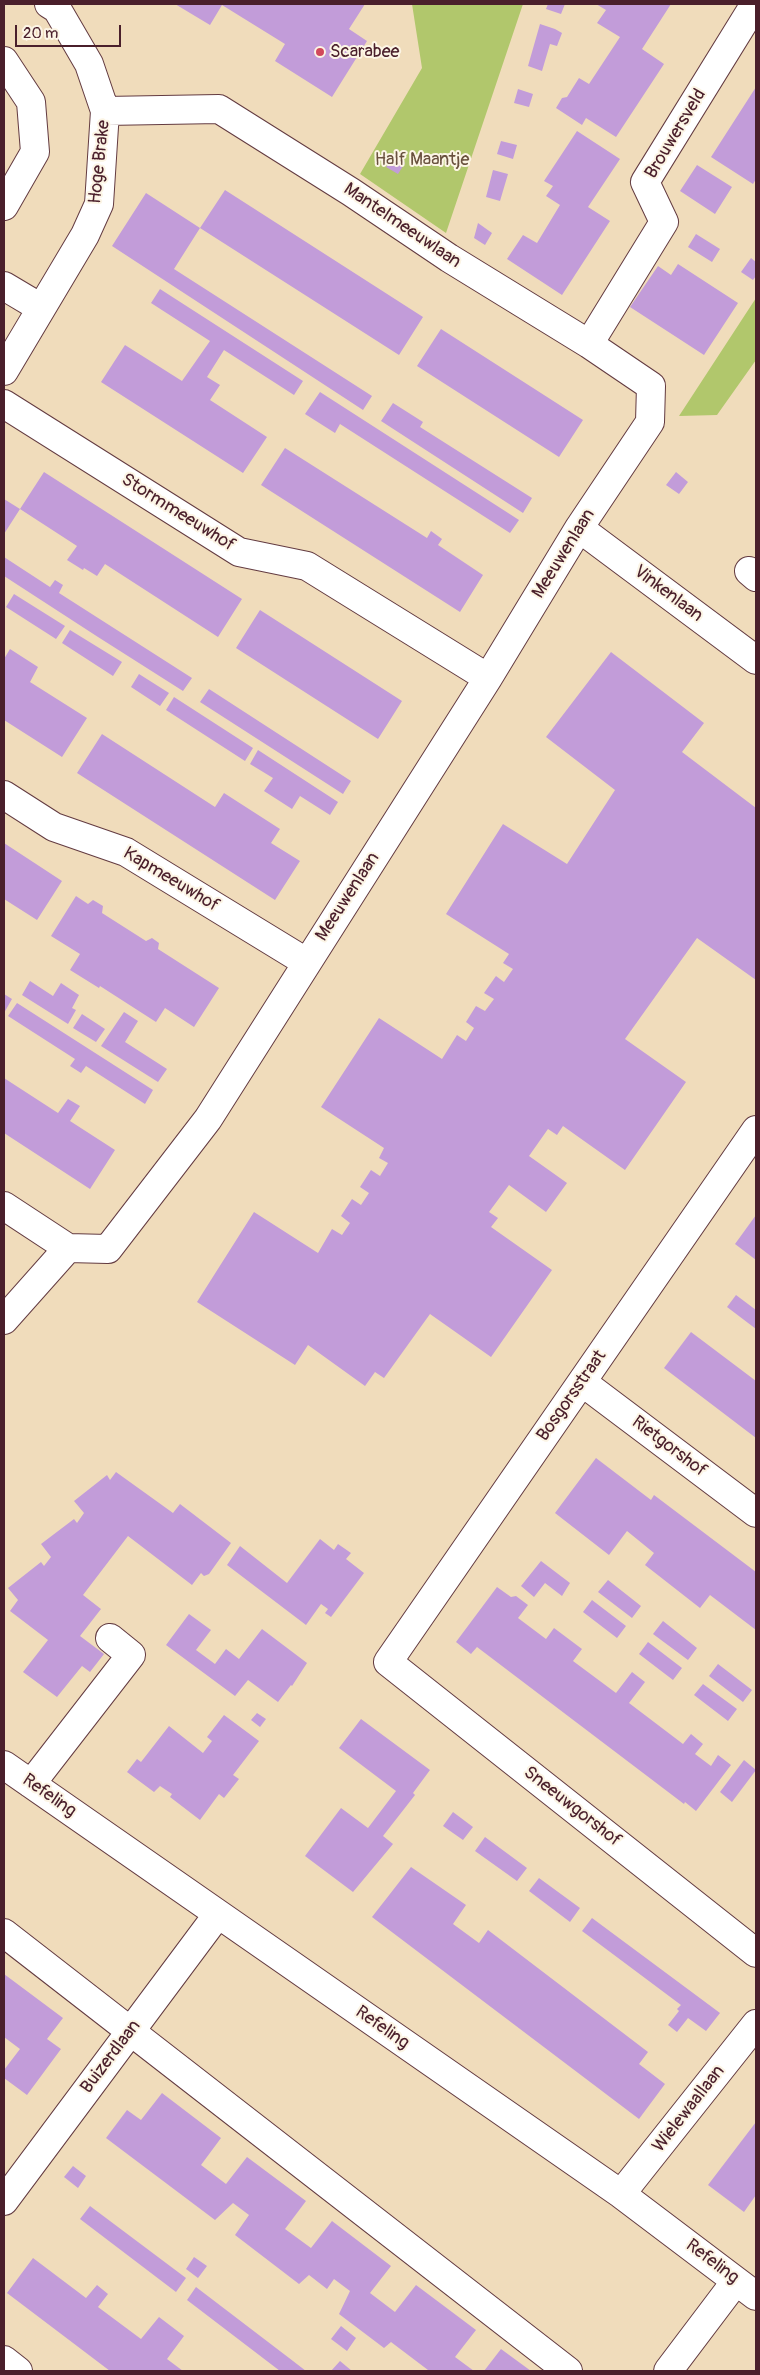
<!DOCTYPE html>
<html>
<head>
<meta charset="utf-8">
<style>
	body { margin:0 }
	#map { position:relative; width:760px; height:2375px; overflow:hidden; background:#f0dcbb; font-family:Pangolin,sans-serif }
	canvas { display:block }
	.frame { position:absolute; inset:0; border:5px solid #4a1f2b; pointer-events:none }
	.scale { position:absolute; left:15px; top:25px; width:106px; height:22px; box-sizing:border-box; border:2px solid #4a1f2b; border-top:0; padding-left:6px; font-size:15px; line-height:18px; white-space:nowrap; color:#4a1f2b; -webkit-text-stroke:4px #fcf5e5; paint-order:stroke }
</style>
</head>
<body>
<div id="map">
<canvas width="760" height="2375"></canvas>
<div class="frame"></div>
<div class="scale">20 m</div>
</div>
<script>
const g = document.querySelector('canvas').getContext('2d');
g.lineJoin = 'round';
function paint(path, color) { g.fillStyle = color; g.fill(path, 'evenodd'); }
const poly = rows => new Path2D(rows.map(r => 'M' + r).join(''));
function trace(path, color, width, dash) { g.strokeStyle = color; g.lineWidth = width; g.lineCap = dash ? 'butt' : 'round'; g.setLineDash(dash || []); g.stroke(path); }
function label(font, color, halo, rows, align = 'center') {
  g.font = font + ' Pangolin,sans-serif'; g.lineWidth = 4; g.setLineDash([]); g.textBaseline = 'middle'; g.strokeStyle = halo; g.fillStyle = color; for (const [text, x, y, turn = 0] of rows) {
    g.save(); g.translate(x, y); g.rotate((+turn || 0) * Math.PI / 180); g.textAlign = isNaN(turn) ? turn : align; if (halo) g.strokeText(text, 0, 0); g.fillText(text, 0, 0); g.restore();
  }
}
paint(poly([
	[412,4,523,4,446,233,360,174,422,68],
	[756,298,756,360,717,415,679,416]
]), '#b1c76c');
paint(poly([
	[175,4,365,4,349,29,367,41,332,97,275,61,285,44,222,5,210,25],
	[548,4,565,4,561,14,546,9],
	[596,4,671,4,642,49,664,64,616,137,586,118,582,125,556,108,562,98,567,97,579,78,589,84,620,37,597,23,606,10],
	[540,24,555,29,562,33,557,46,550,44,542,71,528,66],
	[756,87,756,179,753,184,711,157],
	[518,89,533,94,529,107,514,103],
	[577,131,620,159,588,207,610,221,562,295,507,259,523,235,537,243,560,205,546,196,553,186,544,181],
	[501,141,517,145,513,159,497,154],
	[394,156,405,163,398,174,386,167],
	[697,165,732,187,715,214,680,191],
	[493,170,508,174,500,201,486,197],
	[225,190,423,317,399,355,200,228],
	[146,193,200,228,174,269,372,396,363,410,112,246],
	[478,223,492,233,485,245,474,238],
	[696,234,720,249,712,262,688,247],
	[751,258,756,262,756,276,753,280,741,272],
	[678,264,738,303,704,355,630,307,658,266,671,275],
	[160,289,303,381,294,395,224,350,207,377,220,385,210,400,267,437,243,473,101,382,125,345,182,381,210,341,151,303],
	[441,329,583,420,559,457,417,366],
	[320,392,519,520,510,533,340,424,335,433,305,414],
	[393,403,423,422,420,427,532,498,523,513,381,421],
	[285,448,427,538,431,531,442,539,438,545,483,575,460,612,261,485],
	[44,472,242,599,218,637,105,564,97,576,84,568,83,570,67,560,77,546,20,509,4,534,4,499,20,509],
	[676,472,688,482,679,494,666,485],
	[4,557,50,587,55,580,63,585,59,593,192,678,183,691,98,637,4,576],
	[14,594,65,626,56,639,6,607],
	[260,610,402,701,378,739,236,648],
	[70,630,122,662,113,676,62,643],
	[10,649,38,667,30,682,87,718,62,757,4,720,4,659],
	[611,652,704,723,682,752,756,808,756,980,697,938,625,1039,686,1082,625,1170,563,1126,557,1135,548,1129,529,1156,567,1183,546,1212,509,1185,489,1212,498,1218,491,1227,552,1270,491,1357,430,1314,384,1378,375,1372,365,1386,308,1345,295,1365,197,1302,254,1212,318,1253,332,1229,342,1235,350,1223,341,1216,352,1199,361,1205,369,1193,360,1187,371,1170,380,1176,388,1163,379,1158,384,1148,321,1107,379,1018,442,1059,457,1035,466,1041,474,1028,466,1022,476,1006,485,1011,494,999,484,993,496,976,504,982,513,969,503,963,509,954,446,914,503,824,567,864,615,790,546,737],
	[139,674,169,693,160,706,131,687],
	[209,689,351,781,343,794,200,702],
	[174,697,253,748,245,761,166,710],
	[102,734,215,807,224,793,280,829,271,843,300,861,275,900,77,773],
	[258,750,338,802,330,815,300,796,292,809,264,791,273,778,250,764],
	[4,843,62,881,37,920,4,899],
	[76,896,88,904,93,900,103,906,102,913,146,941,152,938,159,943,158,949,219,988,194,1027,165,1008,156,1022,100,986,99,988,70,970,80,954,51,936],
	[30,981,53,996,61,983,79,995,72,1008,76,1010,68,1024,22,995],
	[4,994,12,999,4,1013],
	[17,1003,153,1090,145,1104,86,1066,81,1073,70,1066,75,1059,8,1016],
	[124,1012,138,1021,125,1042,167,1069,158,1082,101,1046],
	[82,1014,105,1029,96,1042,73,1028],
	[4,1078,58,1113,68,1099,80,1106,70,1121,115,1150,90,1189,4,1133],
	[756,1215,756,1260,735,1244],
	[736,1295,756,1310,756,1329,727,1307],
	[691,1332,756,1381,756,1438,664,1368],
	[596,1458,651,1500,654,1495,756,1572,756,1630,710,1595,700,1608,645,1565,654,1553,627,1531,609,1555,555,1513],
	[116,1472,173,1513,180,1504,231,1543,209,1574,204,1576,201,1573,192,1585,128,1536,83,1595,101,1609,80,1636,104,1654,90,1672,82,1666,57,1697,23,1672,48,1640,10,1611,18,1600,8,1588,41,1562,44,1566,51,1557,41,1544,74,1519,77,1523,84,1513,74,1501,107,1475,110,1480],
	[320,1539,334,1550,338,1544,351,1553,346,1559,364,1573,331,1617,325,1613,328,1609,321,1604,306,1625,227,1565,240,1546,287,1583],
	[541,1561,570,1583,562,1596,545,1583,534,1597,521,1586],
	[608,1580,641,1606,632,1618,598,1592],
	[497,1587,511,1597,516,1596,528,1605,518,1618,546,1639,554,1628,582,1649,573,1661,616,1693,632,1672,645,1682,629,1703,683,1744,691,1734,703,1744,695,1754,711,1766,718,1755,731,1765,696,1811,685,1802,684,1804,477,1647,471,1654,456,1642],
	[592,1600,626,1626,617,1638,583,1612],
	[189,1614,211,1630,196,1650,215,1664,226,1649,239,1659,262,1629,307,1663,292,1686,291,1685,278,1702,248,1680,235,1696,166,1645],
	[663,1621,697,1648,688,1660,653,1634],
	[648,1642,682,1668,673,1680,639,1654],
	[718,1664,752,1690,743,1702,709,1676],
	[703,1684,737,1709,728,1721,694,1695],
	[257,1713,266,1719,260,1727,251,1720],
	[224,1715,259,1741,233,1775,239,1779,224,1798,219,1794,200,1820,170,1797,172,1794,160,1786,154,1792,127,1772,137,1759,141,1762,169,1726,203,1753,212,1741,207,1737],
	[361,1719,430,1770,413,1793,415,1795,383,1836,393,1844,353,1892,305,1856,341,1808,368,1828,396,1791,339,1748],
	[744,1760,756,1770,732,1802,720,1792],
	[453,1812,473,1827,463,1840,443,1826],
	[485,1837,527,1868,517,1881,475,1851],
	[411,1867,466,1905,453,1924,479,1943,488,1930,648,2052,639,2064,665,2084,639,2119,372,1917],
	[539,1878,580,1908,570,1922,529,1891],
	[592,1918,720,2013,706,2031,688,2018,677,2032,668,2025,679,2011,677,2009,681,2005,582,1931],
	[4,1974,63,2018,47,2039,61,2049,27,2095,4,2078,4,2070,20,2049,4,2037],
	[162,2093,221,2138,201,2165,226,2184,247,2157,306,2201,285,2229,311,2248,332,2221,391,2266,370,2293,395,2312,416,2285,476,2330,455,2357,474,2371,427,2371,428,2370,391,2342,384,2348,339,2314,350,2291,334,2279,327,2289,309,2275,299,2284,235,2235,249,2215,233,2203,215,2220,106,2138,127,2110,141,2120],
	[756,2122,756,2195,744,2212,708,2185],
	[73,2166,86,2176,78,2188,64,2177],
	[90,2206,186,2278,176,2292,80,2219],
	[194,2257,207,2266,198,2278,186,2269],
	[33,2258,86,2298,97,2285,108,2294,98,2307,141,2339,159,2317,184,2336,167,2359,183,2371,110,2371,7,2293],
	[196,2287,293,2361,306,2371,280,2371,242,2342,187,2300],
	[341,2326,356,2338,347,2351,331,2339],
	[501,2349,531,2371,484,2371],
	[340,2361,352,2371,331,2371]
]), '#c29cd9');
const minor = poly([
	[4,61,31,102,35,152,4,206],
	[4,286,41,308],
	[589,344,664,222,645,182,755,4],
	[4,371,85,235,99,204,105,111,89,64,57,9,49,4],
	[4,404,239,552,307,566,488,678],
	[579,528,756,660],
	[749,571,756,577],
	[4,795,54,827,126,852,306,962],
	[756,1130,388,1662,756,1953],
	[4,1206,68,1248],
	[4,1320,68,1248,108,1249,208,1119,488,678,579,528,650,422,651,386,589,344,449,258,351,192,219,109,105,111],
	[582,1382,756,1513],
	[4,1765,621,2194,756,2296],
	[31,1784,131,1655,110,1638],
	[4,1933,568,2371],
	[621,2194,756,2024],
	[4,2201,218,1914],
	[4,2360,18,2371],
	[668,2371,736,2281]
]);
trace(minor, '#633b41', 30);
trace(minor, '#fff', 28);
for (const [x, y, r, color] of [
	[320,52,5,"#d1495b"]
]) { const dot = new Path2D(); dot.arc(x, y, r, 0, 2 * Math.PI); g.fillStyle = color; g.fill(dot); trace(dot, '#fcf5e5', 2); }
label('18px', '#4a1f2b', '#fcf5e5', [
	["Scarabee",330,52]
], 'left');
label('18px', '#4a1f2b', '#fcf5e5', [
	["Brouwersveld",676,134,-59],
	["Hoge Brake",100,162,-84],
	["Mantelmeeuwlaan",402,226,34],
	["Stormmeeuwhof",178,513,32],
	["Meeuwenlaan",564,554,-58],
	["Vinkenlaan",668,594,37],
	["Kapmeeuwhof",171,880,31],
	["Meeuwenlaan",348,897,-57],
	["Bosgorsstraat",572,1396,-55],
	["Rietgorshof",669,1447,37],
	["Refeling",49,1796,35],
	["Sneeuwgorshof",572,1807,38],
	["Refeling",382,2028,35],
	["Buizerdlaan",111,2057,-53],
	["Wielewaallaan",689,2109,-52],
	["Refeling",712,2262,37]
]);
label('18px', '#69513e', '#fcf5e5', [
	["Half Maantje",422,160]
]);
</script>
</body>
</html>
